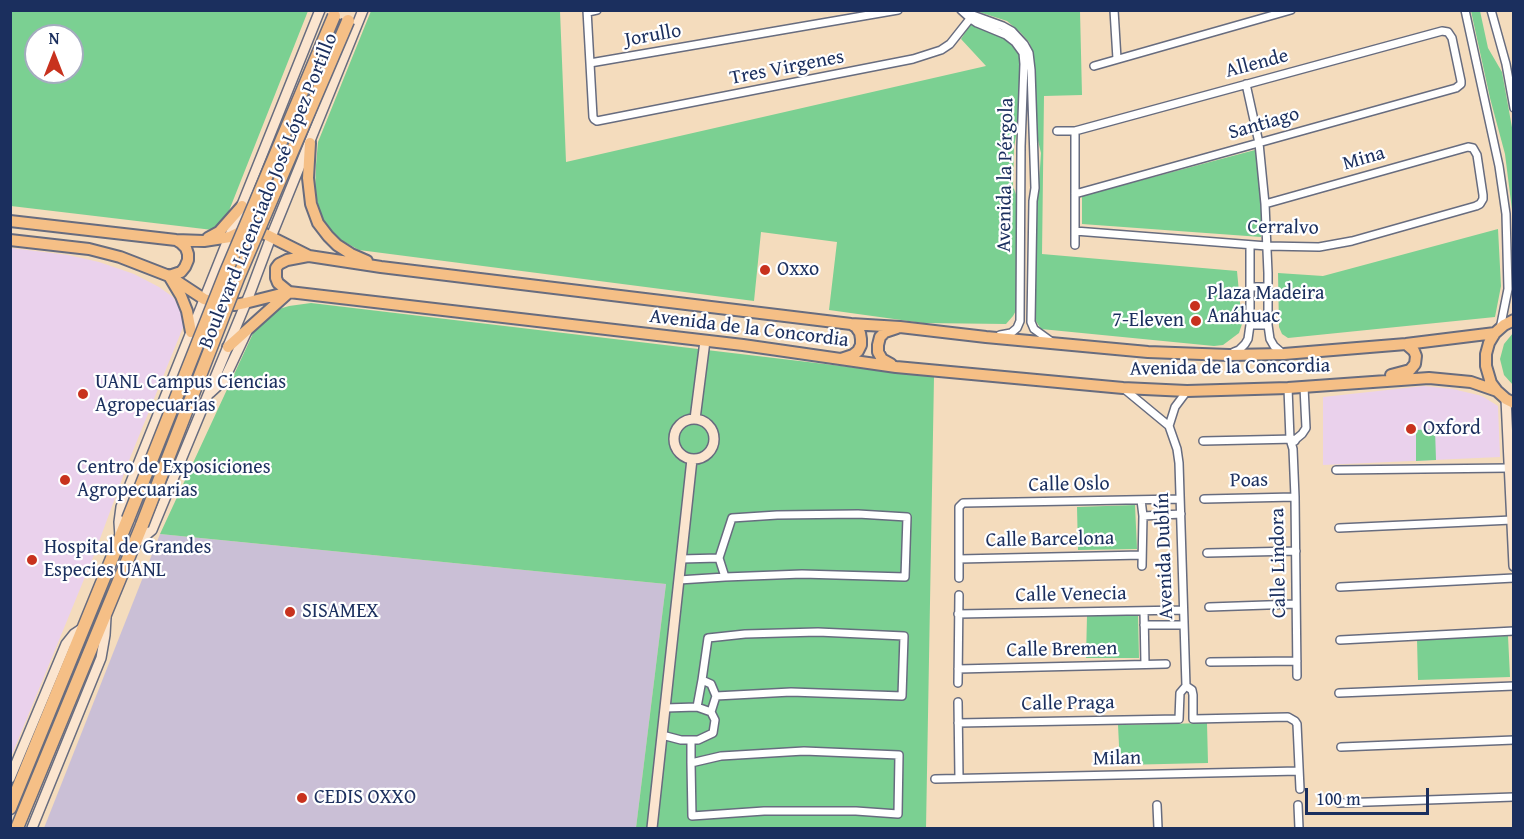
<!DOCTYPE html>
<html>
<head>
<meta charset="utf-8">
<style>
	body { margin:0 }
	#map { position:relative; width:1524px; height:839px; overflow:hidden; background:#f4dcbd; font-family:"Gentium Book Plus",serif }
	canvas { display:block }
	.frame { position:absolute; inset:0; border:12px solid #1b2f5e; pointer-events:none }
	.north { position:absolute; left:24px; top:24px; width:60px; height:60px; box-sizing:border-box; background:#fff; border:2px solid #a4acbf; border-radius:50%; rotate:0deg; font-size:16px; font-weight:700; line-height:24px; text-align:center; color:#1b2f5e }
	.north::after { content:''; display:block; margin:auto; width:21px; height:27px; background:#c8321e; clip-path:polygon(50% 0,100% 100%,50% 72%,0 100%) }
	.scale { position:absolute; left:1305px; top:788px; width:124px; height:27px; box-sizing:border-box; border:3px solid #1b2f5e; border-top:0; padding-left:8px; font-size:18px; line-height:21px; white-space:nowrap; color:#1b2f5e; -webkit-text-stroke:4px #fff; paint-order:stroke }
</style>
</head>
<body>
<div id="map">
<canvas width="1524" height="839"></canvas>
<div class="frame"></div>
<div class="north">N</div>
<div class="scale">100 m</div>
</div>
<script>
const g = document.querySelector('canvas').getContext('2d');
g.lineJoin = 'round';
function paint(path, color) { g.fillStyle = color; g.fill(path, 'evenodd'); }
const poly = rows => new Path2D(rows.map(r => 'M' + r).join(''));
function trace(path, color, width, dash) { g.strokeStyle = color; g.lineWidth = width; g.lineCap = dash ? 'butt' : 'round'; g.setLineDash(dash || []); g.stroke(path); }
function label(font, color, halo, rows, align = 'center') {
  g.font = font + ' "Gentium Book Plus",serif'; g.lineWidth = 4.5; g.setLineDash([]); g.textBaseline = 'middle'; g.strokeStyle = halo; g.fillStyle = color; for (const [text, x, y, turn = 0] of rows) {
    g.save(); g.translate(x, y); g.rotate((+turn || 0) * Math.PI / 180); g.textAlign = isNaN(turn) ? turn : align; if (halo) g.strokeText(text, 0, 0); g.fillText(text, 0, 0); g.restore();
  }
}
paint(poly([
	[11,248,68,255,99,262,134,274,159,287,173,297,180,308,184,325,128,463,94,555,11,757],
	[1424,386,1453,389,1482,396,1498,406,1500,457,1323,465,1323,397]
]), '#ead1ec');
paint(poly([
	[160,534,666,584,636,828,44,828]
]), '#cabfd6');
paint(poly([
	[11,11,308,11,221,231,11,206],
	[36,36,72,36,72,72,36,72],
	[371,11,560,11,566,162,986,66,961,39,970,25,975,25,1006,37,1012,43,1019,53,1021,62,1019,120,1014,147,1013,186,1019,203,1018,307,1013,316,1006,324,923,323,829,310,837,242,761,232,754,301,359,250,341,240,329,229,320,213,315,191,316,165,318,142],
	[976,11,1080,11,1082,95,1044,96,1042,254,1237,271,1242,324,1239,333,1223,345,1214,346,1041,329,1032,315,1035,196,1039,183,1041,153,1034,124,1034,68,1033,53,1029,42,1020,32,1007,21],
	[1471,11,1480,11,1488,48,1502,72,1513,133,1513,211,1512,210,1505,154,1490,98],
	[1255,150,1258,166,1261,197,1261,237,1082,224,1082,196],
	[1498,229,1501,286,1495,317,1288,338,1282,334,1279,327,1278,273,1323,276],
	[311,303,934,377,926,828,636,828,666,584,160,534,256,327,273,311,289,306],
	[1513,333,1513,385,1504,375,1500,359,1504,344],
	[1435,429,1436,460,1416,461,1416,430],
	[1135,505,1137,549,1078,550,1077,507],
	[1138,615,1139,658,1086,658,1087,616],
	[1508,636,1510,677,1418,680,1417,639],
	[1207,723,1208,763,1120,765,1118,725]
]), '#7bd092');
const street = poly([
	[587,10,593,117,594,119,597,121,913,59,941,50,950,44,973,15],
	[961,10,971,19,977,23,1006,35,1015,42,1023,53,1024,64,1021,146,1020,321,1017,328,1011,333,1000,335],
	[1114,10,1117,59],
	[1465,10,1499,166,1506,214,1508,289,1500,329],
	[1491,10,1506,64,1514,108],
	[588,12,597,10],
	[970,14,1003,26,1012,31,1024,44,1029,53,1031,70,1035,188,1033,201,1031,322,1034,329,1052,342],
	[590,63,898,10],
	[1094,66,1291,10],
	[1246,84,1259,143,1265,204,1268,273,1268,325,1270,339,1274,346,1282,353],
	[1057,131,1075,131,1442,31,1448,32,1452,38,1461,81,1461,84,1456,88,1075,194],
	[1075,131,1075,245],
	[1075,231,1267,246,1319,247,1352,241,1476,206,1480,204,1483,199,1483,195,1477,155,1473,148,1468,147,1265,204],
	[1250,287,1267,287],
	[1250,325,1268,325],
	[1234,352,1239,350,1245,344,1248,339,1250,325,1250,245],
	[1288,388,1290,439,1293,449,1295,497,1297,676],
	[1169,426,1175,407,1187,391],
	[1203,441,1296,439],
	[1295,441,1296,439,1302,434,1306,428,1304,387],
	[1336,470,1509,468],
	[1204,499,1295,497],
	[1141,500,1143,516,1142,566],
	[1143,516,1181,514],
	[1339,528,1512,520],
	[1207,553,1296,551],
	[719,558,732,518,777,515,858,514,907,517,905,577,802,574,725,577],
	[959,559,1142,555],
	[959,578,959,507,963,503,1180,499],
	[679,580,725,577,719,558,681,559],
	[1340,587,1514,578],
	[1209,607,1296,604],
	[1144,611,1145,664],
	[958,614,1183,610],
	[1144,625,1184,625],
	[1340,640,1514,631],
	[1210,662,1297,661],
	[958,669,1166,664],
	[702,680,708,638,745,634,818,632,904,636,902,696,791,692,716,696],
	[958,683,959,595],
	[1186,686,1192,690,1193,695,1193,719,1288,717,1295,721,1297,724,1300,789],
	[1339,693,1514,686],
	[958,702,959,778],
	[697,707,702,680,711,684,716,696,711,712],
	[958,723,1179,719,1180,693,1186,686,1179,463,1177,449,1169,426,1123,388],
	[662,735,681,740,698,740,713,733,715,720,711,712,697,707,665,708],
	[691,740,691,763,692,816,764,811,856,811,898,814,899,755,804,751,721,756,691,763],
	[1341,747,1514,740],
	[935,779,1299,771],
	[1339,803,1514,797],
	[1157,805,1158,828],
	[1298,805,1299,828]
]);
const secondary = poly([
	[210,393,224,380,247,331],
	[1506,399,1514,566],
	[695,419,705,341],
	'674 439a20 20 0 1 1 40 0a20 20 0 1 1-40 0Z',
	[120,537,119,522,121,507,320,10],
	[135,544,152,530,250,293,271,237,363,10],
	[10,778,66,644,74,634,83,628],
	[32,828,101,658,105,635,106,617],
	[652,828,692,459]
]);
const primary = poly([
	[310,143,308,178,311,204,318,223,328,236,337,245,351,254,367,261],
	[10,221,176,240,204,241,230,237,242,231,257,230,309,256,381,267,851,324,900,327,986,337,1148,352,1229,355,1284,354,1406,344,1495,333],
	[208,238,219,232,242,206],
	[10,240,89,249,120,257,169,276,204,299,222,305,235,305,245,303,289,292,743,345,896,367,1123,388,1187,391,1288,388,1429,378,1471,382,1497,391],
	[176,240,181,243,186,248,188,254,188,260,185,267,181,272,169,276,181,296,187,311,191,332],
	[289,292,278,283,276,278,276,268,279,264,287,260,308,256],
	[1514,320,1504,325,1495,333,1489,343,1486,354,1486,366,1491,383,1497,391,1506,399,1514,403],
	[228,347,287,294],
	[841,359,853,355,858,351,861,345,861,339,860,333,856,327,851,324],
	[891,364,882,359,878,352,878,345,880,337,885,332,897,328],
	[1391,375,1410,370,1415,364,1416,356,1414,351,1406,344]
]);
const highway = poly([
	[10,808,128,519],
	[17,828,142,525]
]);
trace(street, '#676c7f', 10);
trace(secondary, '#676c7f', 12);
trace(primary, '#676c7f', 14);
trace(highway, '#676c7f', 15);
trace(street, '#fff', 7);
trace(secondary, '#fbe5cf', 9);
trace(primary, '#f5bf86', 10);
trace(highway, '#f5bf86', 12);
const highwayBridge = poly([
	[128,519,226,272,334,16],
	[142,525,238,278,348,21]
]);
trace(highwayBridge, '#676c7f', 15, []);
trace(highwayBridge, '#f5bf86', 12);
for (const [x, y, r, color] of [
	[765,270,6,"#c8321e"],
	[1195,306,6,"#c8321e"],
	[1196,321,6,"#c8321e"],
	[83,394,6,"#c8321e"],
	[1411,429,6,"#c8321e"],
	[65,480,6,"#c8321e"],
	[32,560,6,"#c8321e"],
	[290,612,6,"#c8321e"],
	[302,798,6,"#c8321e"]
]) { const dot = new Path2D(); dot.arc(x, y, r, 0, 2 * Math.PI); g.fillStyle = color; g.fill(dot); trace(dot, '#fff', 2); }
label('20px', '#1b2f5e', '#fff', [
	["Jorullo",653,36,-10],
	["Allende",1257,64,-15],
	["Tres Virgenes",787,68,-11],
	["Santiago",1264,124,-16],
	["Mina",1364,159,-16],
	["Avenida la Pérgola",1006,175,-89],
	["Boulevard Licenciado José López Portillo",269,191,-68],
	["Cerralvo",1283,228,1],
	["Avenida de la Concordia",749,329,7],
	["Avenida de la Concordia",1230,368,-1],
	["Poas",1249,481,-1],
	["Calle Oslo",1069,485,-1],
	["Calle Barcelona",1050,540,-1],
	["Avenida Dublín",1165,556,-92],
	["Calle Lindora",1279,563,-91],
	["Calle Venecia",1071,595,-1],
	["Calle Bremen",1062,650,-1],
	["Calle Praga",1068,704,-1],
	["Milan",1117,759,-1]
]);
label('20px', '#1b2f5e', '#fff', [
	["Oxxo",777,270],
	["Plaza Madeira",1207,294],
	["Anáhuac",1207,317],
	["7-Eleven",1184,321,"right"],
	["UANL Campus Ciencias",95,383],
	["Agropecuarias",95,406],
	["Oxford",1423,429],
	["Centro de Exposiciones",77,468],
	["Agropecuarias",77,491],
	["Hospital de Grandes",44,548],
	["Especies UANL",44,571],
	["SISAMEX",302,612],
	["CEDIS OXXO",314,798]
], 'left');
</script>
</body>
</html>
